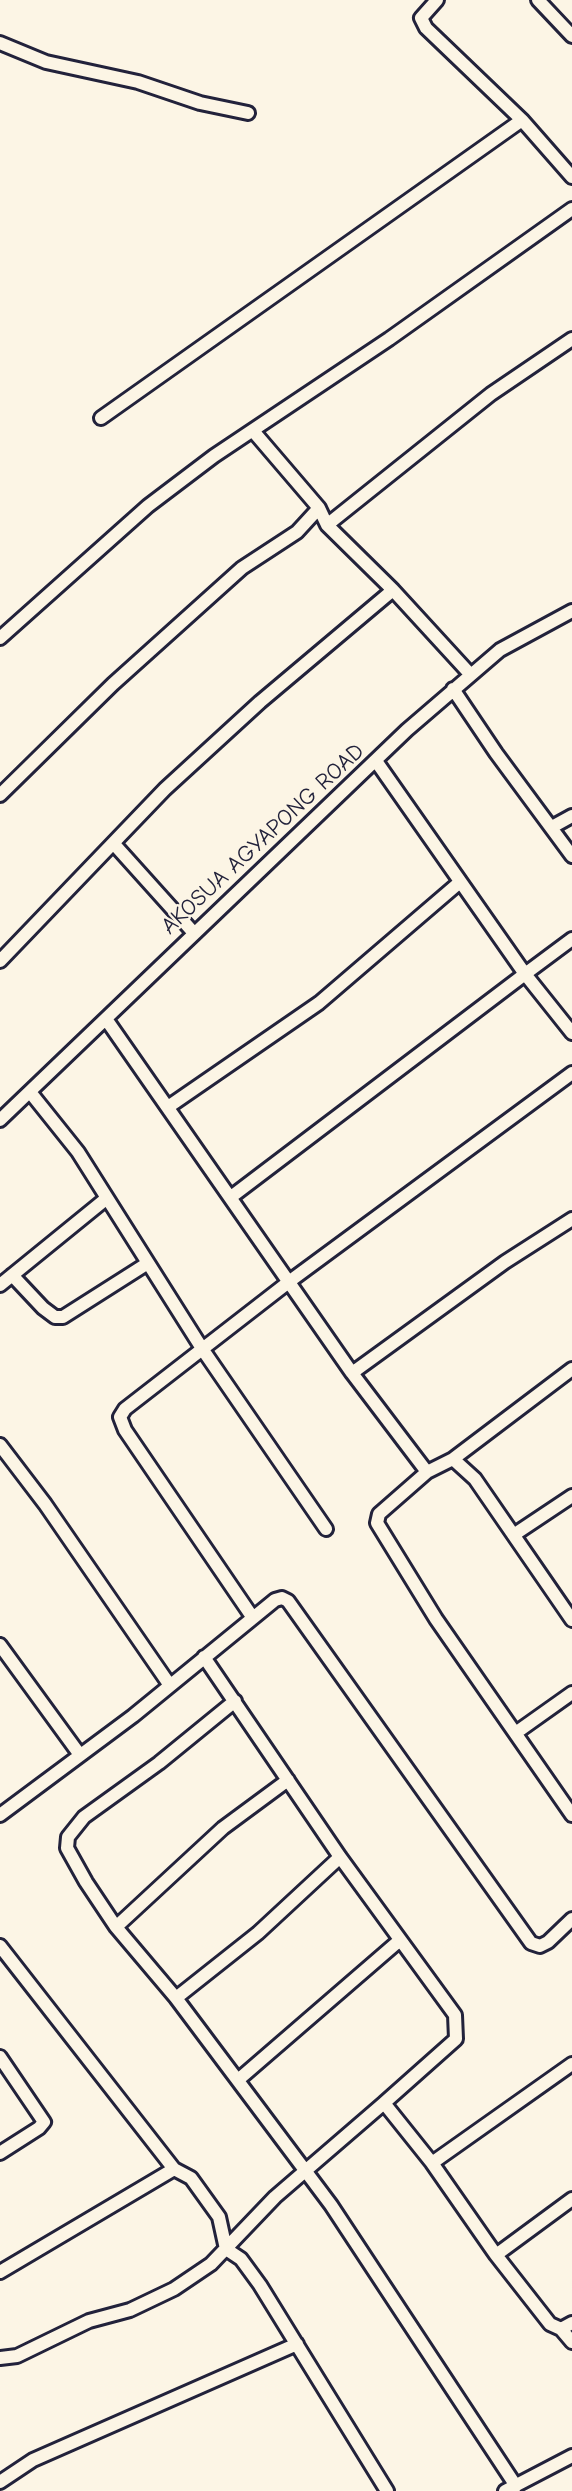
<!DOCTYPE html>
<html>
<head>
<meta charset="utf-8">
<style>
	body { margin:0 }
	canvas { display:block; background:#fcf5e5 }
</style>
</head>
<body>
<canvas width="572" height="2491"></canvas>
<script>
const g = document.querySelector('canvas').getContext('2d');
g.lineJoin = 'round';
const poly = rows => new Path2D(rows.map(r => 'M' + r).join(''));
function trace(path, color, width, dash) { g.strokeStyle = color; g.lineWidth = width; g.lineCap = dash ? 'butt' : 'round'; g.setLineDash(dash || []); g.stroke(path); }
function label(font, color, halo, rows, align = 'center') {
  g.font = font + ' "Comic Neue",sans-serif'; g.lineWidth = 5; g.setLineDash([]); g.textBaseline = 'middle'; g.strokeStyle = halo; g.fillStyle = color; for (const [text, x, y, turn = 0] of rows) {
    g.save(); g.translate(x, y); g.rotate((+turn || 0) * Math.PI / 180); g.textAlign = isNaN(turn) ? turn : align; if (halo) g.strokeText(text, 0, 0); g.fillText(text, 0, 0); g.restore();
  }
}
const minor = poly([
	[437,0,421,18,426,28,522,120,572,177],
	[538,0,572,36],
	[0,43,46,62,138,82,200,103,248,113],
	[101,418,522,120],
	[254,432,319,508,327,525,393,590,470,674],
	[327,525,491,394,572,339],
	[0,638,148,506,214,456,389,339,572,209],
	[453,689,496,753,572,856],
	[376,761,525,974,572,939],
	[0,795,113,684,242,568,297,532,319,508],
	[552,827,572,816],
	[114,844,193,932],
	[0,961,165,789,260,702,393,590],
	[106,1019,352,1373,427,1472,453,1459,475,1479,572,1620],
	[30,1092,78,1152,203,1350,326,1529],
	[168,1107,319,1003,460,882],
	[0,1120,407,730,500,650,572,611],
	[231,1197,525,974,572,1033],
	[12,1275,43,1308,55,1317,63,1317,148,1263],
	[0,1285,107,1198],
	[352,1373,505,1262,572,1219],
	[0,1445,45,1504,169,1684],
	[453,1459,572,1369],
	[427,1472,379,1514,377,1523,436,1619,572,1815],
	[515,1534,572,1496],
	[253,1618,125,1430,120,1417,125,1409,290,1281,572,1073],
	[0,1645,80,1755],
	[204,1657,340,1857,455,2015,456,2039,384,2103,432,2163,496,2255,572,2199],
	[235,1701,159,1763,84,1817,68,1837,67,1848,86,1882,116,1927,176,1998,331,2205,516,2486],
	[517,1732,572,1693],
	[0,1815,133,1716,275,1600,282,1598,288,1601,531,1943,540,1946,548,1942,572,1919],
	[116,1927,223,1828,288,1780],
	[0,1946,174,2169],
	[176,1998,258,1933,340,1857],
	[0,2057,44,2122,39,2128,0,2153],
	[238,2080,400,1940],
	[432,2163,572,2064],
	[496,2255,550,2324,561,2329,572,2323],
	[0,2272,174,2169,191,2178,219,2217,226,2249,241,2259,260,2285,387,2491],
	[561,2329,572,2342],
	[0,2358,17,2356,89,2321,130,2310,174,2289,211,2264,275,2197,384,2103],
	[0,2482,33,2460,297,2344],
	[505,2491,572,2456]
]);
trace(minor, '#22223b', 18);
trace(minor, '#fcf5e5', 12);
label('23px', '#22223b', '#fcf5e5', [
	["AKOSUA AGYAPONG ROAD",263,839,-43]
]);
</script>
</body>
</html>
